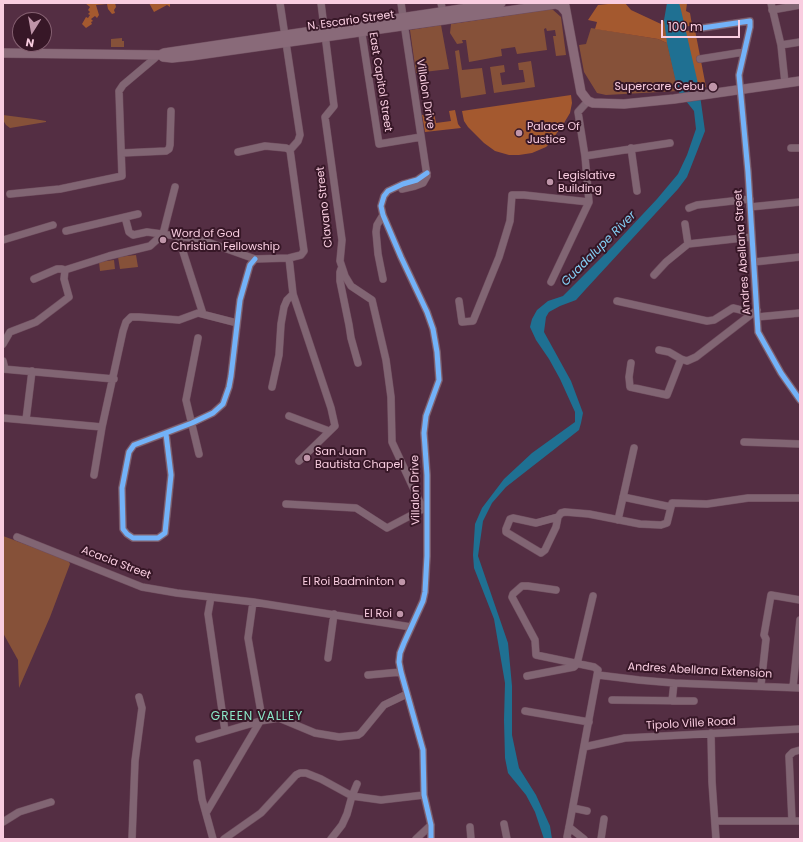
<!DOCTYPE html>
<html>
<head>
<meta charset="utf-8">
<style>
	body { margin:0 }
	#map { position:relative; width:803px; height:842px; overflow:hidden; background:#542e43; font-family:Poppins,sans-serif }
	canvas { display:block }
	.frame { position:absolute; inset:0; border:4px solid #f9cde0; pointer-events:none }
	.north { position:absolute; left:12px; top:12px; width:40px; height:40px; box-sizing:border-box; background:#371727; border:1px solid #856071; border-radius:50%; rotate:191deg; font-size:11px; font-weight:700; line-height:16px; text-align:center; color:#f9cde0 }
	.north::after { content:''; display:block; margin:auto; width:14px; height:18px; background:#bf95a9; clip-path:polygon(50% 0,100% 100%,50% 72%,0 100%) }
	.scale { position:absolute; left:661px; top:20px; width:79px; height:18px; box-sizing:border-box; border:2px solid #f9cde0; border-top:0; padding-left:5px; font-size:12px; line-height:14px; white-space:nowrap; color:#f9cde0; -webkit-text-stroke:3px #371727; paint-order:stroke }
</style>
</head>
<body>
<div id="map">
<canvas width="803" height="842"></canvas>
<div class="frame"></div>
<div class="north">N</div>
<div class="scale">100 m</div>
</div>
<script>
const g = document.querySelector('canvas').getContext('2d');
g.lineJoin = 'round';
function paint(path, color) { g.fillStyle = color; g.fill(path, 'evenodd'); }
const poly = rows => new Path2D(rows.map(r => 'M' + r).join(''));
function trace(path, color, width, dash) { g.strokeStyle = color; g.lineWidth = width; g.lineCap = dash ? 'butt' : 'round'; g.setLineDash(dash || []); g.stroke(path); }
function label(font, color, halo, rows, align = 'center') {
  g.font = font + ' Poppins,sans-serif'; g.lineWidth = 4; g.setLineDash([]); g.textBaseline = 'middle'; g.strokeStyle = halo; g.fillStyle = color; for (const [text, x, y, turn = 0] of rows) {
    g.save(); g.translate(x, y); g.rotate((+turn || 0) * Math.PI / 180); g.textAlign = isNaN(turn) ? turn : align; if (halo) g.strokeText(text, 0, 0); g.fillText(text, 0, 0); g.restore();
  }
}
paint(poly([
	[552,9,561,17,566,55,556,56,553,36,556,36,555,30,547,31,546,28,544,29,547,50,517,54,515,47,501,49,502,56,469,62,466,40,462,40,463,43,457,44,450,33,451,24],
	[441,25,449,69,416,73,410,30],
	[591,28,658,39,667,43,678,91,606,95,597,93,584,72,579,45,586,44],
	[122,38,122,41,124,41,124,47,111,47,111,39],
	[459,50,462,70,482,68,486,94,461,98,455,51],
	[531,61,535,87,494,93,490,67,504,65,505,72,500,73,502,85,525,82,523,70,519,70,518,63],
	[3,115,34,119,46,121,46,122,10,128,6,125,3,120],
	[136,255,138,267,120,269,118,257],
	[114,260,115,269,100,271,99,262],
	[3,536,68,560,70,564,50,617,19,688,18,660,3,633]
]), '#865139');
paint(poly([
	[85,3,115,3,116,7,114,10,115,13,112,14,108,9,107,4,96,5,99,15,97,18,95,16,91,19,93,21,91,22,92,24,86,28,82,24,86,17,88,18,90,15,88,14,90,12,88,10,90,7],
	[149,3,170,3,170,7,167,5,154,12],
	[618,3,625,3,631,10,661,24,677,3,687,3,686,11,690,13,692,25,686,27,686,31,695,30,706,87,678,91,667,43,658,39,595,29,597,22,588,20,598,5],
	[571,95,572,103,570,113,564,123,549,144,546,147,532,153,519,155,509,155,495,151,484,143,468,127,464,121,462,111],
	[455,110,458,124,461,128,425,132,422,115,434,113,436,123,451,121,449,111]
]), '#a4592f');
paint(poly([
	[667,3,679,3,681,10,699,88,705,131,687,177,678,189,585,290,576,300,560,306,549,312,546,317,544,332,571,381,583,413,581,423,579,430,506,487,492,503,483,521,478,556,508,643,512,686,512,735,519,768,536,795,550,826,552,839,544,839,535,812,526,795,508,773,505,758,504,720,505,683,494,619,474,568,473,555,475,524,482,508,504,479,532,453,575,422,575,412,560,379,549,359,536,340,530,327,532,319,537,310,548,301,563,296,613,246,657,199,678,174,687,155,696,129,694,111,678,91,667,43,664,20]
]), '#1f7092');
const minor = poly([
	[280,3,300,135,298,141,290,150],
	[321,3,334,106,325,117,342,240,340,261,345,276,351,286,372,300,386,360,391,397,392,442,423,509],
	[401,3,427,176,423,183,415,186,402,189],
	[441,3,443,12],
	[771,3,781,45,785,83],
	[772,10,800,5],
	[361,28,379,144,421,137],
	[702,28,750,21,750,27,739,75,748,172,758,332,781,373,800,400],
	[781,45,800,42],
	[700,59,744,52],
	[631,148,637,191],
	[791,148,800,148],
	[238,152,265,146,286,148,290,150],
	[122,153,166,151,169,149,170,145,171,111],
	[585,156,670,143],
	[427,173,417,180,403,184,388,191,384,196,381,206,383,215,401,257,427,312,433,329,437,352,439,380,426,416,424,433,427,475,427,556,425,592,423,601,404,643,400,653,399,662,401,672,423,750,424,795,431,825,431,839],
	[10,194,60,189,122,176,119,91,123,85,155,58,156,55],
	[750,207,800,202],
	[689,208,697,205,750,199],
	[383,215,377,225,376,232,378,254,383,279],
	[125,217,129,232,133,235,147,232,199,239,255,259,289,258,301,255,304,251,290,150],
	[685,224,688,244],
	[66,231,138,214],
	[178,236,203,314],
	[3,240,53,225],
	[289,258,293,294,331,408,335,426,299,461],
	[754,262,800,257],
	[341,269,340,272,340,281,349,325,351,338,358,363],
	[654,275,666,262,688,244,752,237],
	[34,279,57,269,62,269,65,270,109,256,150,246,163,234,175,187],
	[551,282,589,202,585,156,578,112,588,101],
	[459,301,462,322,473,321,499,257,510,221,512,195,524,195,589,202],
	[617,301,707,321,714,320,733,308,753,313,757,310],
	[757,317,800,313],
	[198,338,186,400,199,454],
	[3,344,10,332,36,322,69,297,64,279,65,270],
	[681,359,687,361,696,357,753,313],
	[3,361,5,369],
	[631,363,629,377,630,387,667,395,681,359,669,352,659,350],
	[3,369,114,379],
	[272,387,279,355,281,324,284,307,287,300,293,294],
	[289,416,329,431],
	[3,418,102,427],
	[26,420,32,371],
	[166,434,171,475,165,533,158,538,133,538,127,534,123,529,122,488,129,452,134,445,192,423,213,413,223,404,229,387,231,376,240,300,250,265,255,259],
	[744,442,800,444],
	[94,475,102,427,123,331,126,322,131,317,139,317,179,320,198,313,237,323],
	[623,497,671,507],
	[286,504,356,508,387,528,423,509,427,509],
	[558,517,556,527,545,550,541,553,506,532,506,529,510,519,513,518,536,523,558,517,561,513,565,512,589,514,640,524,661,525,667,523,672,503,707,504,748,498,800,498],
	[618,520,634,448],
	[17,537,142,587,177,593,253,602,411,627],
	[556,590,528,586,522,586,513,594,512,597,535,640,536,655,594,667,598,670,569,827,567,837,568,839],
	[211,597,208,614,225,731],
	[328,658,334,614],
	[368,675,401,672],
	[598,675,639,680,674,683,800,688],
	[527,676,574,667,577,664,593,596],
	[761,685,766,639,764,635,771,595,800,600],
	[793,687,800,620],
	[612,700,694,701],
	[672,701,674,683],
	[525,711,589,722],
	[711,733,712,782,716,839],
	[199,739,260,721,279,718,315,733,339,737,358,735,361,733,384,705,407,694],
	[584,747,625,738,800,729],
	[197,763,202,799,213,839],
	[573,808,587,811],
	[206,813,262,718,248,638,253,602],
	[715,821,800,821],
	[792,821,789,756,793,752,800,750],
	[3,822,19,812,51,802],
	[504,824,507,839],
	[470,827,471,839],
	[569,827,584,839],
	[132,839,135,761,142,708,139,697],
	[224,839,261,813,296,775,300,773,306,773,321,779,352,796,381,800,424,795],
	[331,839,342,825,347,814,352,796,357,784],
	[416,839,431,825],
	[601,839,604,819]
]);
const major = poly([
	[565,6,581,92,588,101,593,103,624,104,674,99,800,81],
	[3,53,160,55,164,53,501,3],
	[163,57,172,58,191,56,556,4,561,6,566,12]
]);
trace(minor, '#704e5f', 8);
trace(major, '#704e5f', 10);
trace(minor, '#816573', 7);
trace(major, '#896a79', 9);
trace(poly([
	[702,28,750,21,750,27,739,75,748,172,758,332,781,373,800,400],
	[427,173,417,180,403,184,388,191,384,196,381,206,383,215,401,257,427,312,433,329,437,352,439,380,426,416,424,433,427,475,427,556,425,592,423,601,404,643,400,653,399,662,401,672,423,750,424,795,431,825,431,839],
	[166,434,171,475,165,533,158,538,133,538,127,534,123,529,122,488,129,452,134,445,192,423,213,413,223,404,229,387,231,376,240,300,250,265,255,259]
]), '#73b2f8', 5);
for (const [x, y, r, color] of [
	[713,87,5,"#bf95a9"],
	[519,133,4,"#bf95a9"],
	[550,182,4,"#bf95a9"],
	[163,240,4,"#bf95a9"],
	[307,458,4,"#bf95a9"],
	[402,582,4,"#bf95a9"],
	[400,614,4,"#bf95a9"]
]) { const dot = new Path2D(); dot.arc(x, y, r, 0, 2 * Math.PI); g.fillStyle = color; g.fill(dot); trace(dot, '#371727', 1.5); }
label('11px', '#f9cde0', '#371727', [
	["N. Escario Street",351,21,-8],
	["East Capitol Street",380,82,81],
	["Villalon Drive",425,94,81],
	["Clavano Street",325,207,-96],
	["Andres Abellana Street",743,252,-94],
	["Villalon Drive",416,490,-91],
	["Acacia Street",116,563,21],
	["Andres Abellana Extension",700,671,3],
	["Tipolo Ville Road",691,724,-3]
]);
label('11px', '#f9cde0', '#371727', [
	["Supercare Cebu",704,87,"right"],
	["Palace Of",527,127],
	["Justice",527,140],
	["Legislative",558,176],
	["Building",558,189],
	["Word of God",171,234],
	["Christian Fellowship",171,247],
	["San Juan",315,452],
	["Bautista Chapel",315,465],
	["El Roi Badminton",394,582,"right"],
	["El Roi",392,614,"right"]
], 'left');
label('italic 12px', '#84d0f6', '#371727', [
	["Guadalupe River",599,249,-45]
]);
g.letterSpacing = '1px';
label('12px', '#8ae7c8', '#371727', [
	["GREEN VALLEY",257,717]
]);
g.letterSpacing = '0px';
</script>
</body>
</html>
